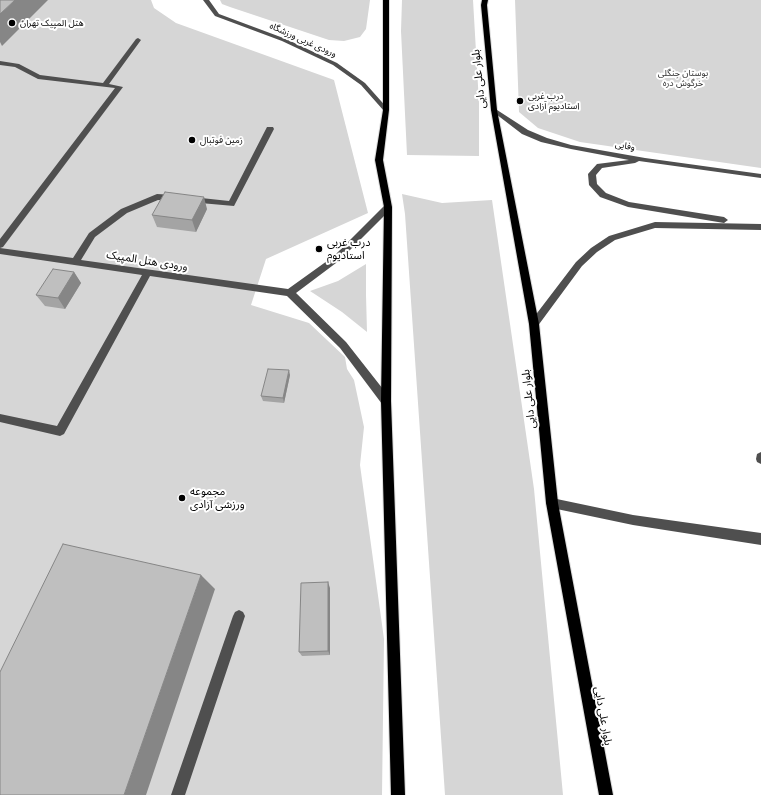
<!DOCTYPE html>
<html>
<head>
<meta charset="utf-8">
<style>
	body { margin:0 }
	canvas { display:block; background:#fff }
</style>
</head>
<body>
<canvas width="761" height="795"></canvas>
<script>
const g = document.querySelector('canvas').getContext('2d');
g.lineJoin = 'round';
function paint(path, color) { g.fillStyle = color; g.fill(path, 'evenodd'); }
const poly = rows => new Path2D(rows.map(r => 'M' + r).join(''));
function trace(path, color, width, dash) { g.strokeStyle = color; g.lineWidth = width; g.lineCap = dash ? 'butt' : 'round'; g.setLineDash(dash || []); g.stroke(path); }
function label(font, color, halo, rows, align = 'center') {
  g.font = font + ' Figtree,"Noto Sans Arabic",sans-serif'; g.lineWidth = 4; g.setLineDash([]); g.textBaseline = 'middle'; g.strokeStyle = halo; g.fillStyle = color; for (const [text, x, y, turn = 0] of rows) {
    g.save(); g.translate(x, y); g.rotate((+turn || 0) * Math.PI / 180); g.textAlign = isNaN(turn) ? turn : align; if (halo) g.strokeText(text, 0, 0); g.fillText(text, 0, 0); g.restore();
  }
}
paint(poly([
	[0,0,151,0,154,8,176,23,334,80,368,213,266,259,251,305,309,323,345,357,347,369,354,380,364,427,360,465,384,639,382,795,0,795],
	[220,0,370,0,366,29,360,37,344,41,329,40,230,7,222,4],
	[402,0,473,0,479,103,479,156,407,155,401,31],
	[515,0,761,0,761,168,580,142,538,128,519,112],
	[402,194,442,203,492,200,534,489,563,795,445,795,405,214],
	[366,264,366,295,367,332,342,312,310,291,338,281]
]), '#d6d6d6');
const major = poly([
	[383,0,389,0,389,110,383,160,392,207,391,401,405,795,391,795,381,401,384,207,375,160,383,110,383,0],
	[482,0,488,0,487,5,497,110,539,324,558,503,613,795,599,795,546,503,529,324,491,110,481,5,482,0]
]);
trace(major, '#dbdbdb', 2);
paint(poly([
	[203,0,209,0,219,14,286,39,337,63,365,83,389,110,384,111,361,85,333,65,282,41,215,16,203,0],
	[138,38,141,40,109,84,123,87,3,247,0,248,0,239,115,88,38,79,15,67,0,65,0,61,19,64,40,75,103,83,136,39,138,38],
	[494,108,528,130,547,138,571,145,645,158,761,174,761,178,639,161,635,163,602,168,596,175,597,184,606,193,629,202,724,217,728,220,724,223,628,207,600,197,589,185,588,174,597,164,629,160,571,149,541,142,522,134,492,111,491,110,494,108],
	[267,127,273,127,274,129,234,206,189,202,188,200,192,197,229,201,267,127],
	[157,194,174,195,178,198,174,201,158,200,127,213,95,237,81,260,288,289,334,256,385,205,391,205,391,209,340,260,296,293,346,342,390,398,391,401,390,404,386,405,382,404,340,348,287,296,150,276,64,434,60,436,0,422,0,414,57,426,142,275,0,254,0,248,73,258,89,233,121,209,157,194],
	[655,222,761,224,761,230,655,228,615,240,597,252,582,266,537,327,531,327,529,324,531,321,576,262,591,248,609,236,655,222],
	[761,452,761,464,757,462,756,459,757,454,761,452],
	[552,498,633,515,761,533,761,545,633,525,552,508,548,507,546,503,548,499,552,498],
	[239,610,243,612,245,616,185,795,171,795,233,616,235,612,239,610]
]), '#4f4f4f');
paint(major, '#000');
paint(poly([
	[207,209,196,232,157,227,152,215],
	[74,272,81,283,65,309,45,306,36,295],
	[290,375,284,403,263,401,261,396],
	[330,588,330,655,302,656,299,652]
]), '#a4a4a4');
paint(poly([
	[15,0,48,0,2,46,0,42,0,14],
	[204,197,207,209,196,232,192,220],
	[74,272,81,283,65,309,58,298],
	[289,370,290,375,284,403,283,398],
	[201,575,215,589,146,795,124,795],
	[328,582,330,588,330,655,328,651]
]), '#868686');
const building = poly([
	[0,0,15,0,0,14,0,0],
	[165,192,204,197,192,220,152,215,165,192],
	[53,269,74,272,58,298,36,295,53,269],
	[268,369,289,370,283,398,261,396,268,369],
	[63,544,201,575,124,795,0,795,0,672,63,544],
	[328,582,328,651,299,652,301,583,328,582]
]);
paint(building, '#bfbfbf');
trace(building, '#868686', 1);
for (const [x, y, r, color] of [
	[12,23,4,"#000"],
	[520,101,4,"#000"],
	[192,140,4,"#000"],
	[319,249,4,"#000"],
	[182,498,4,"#000"]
]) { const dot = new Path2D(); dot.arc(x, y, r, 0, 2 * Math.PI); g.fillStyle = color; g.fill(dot); trace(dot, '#fff', 1.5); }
label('9px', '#000', '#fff', [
	["هتل المپیک تهران",20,23],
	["درب غربی",528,96],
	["استادیوم آزادی",528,106],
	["زمین فوتبال",200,140]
], 'left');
label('9px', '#000', '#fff', [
	["ورودی غربی ورزشگاه",303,40,24],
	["وفایی",625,146,10]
]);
label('9px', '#2d2d2d', '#fff', [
	["بوستان جنگلی",683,73],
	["خرگوش دره",683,83]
]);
label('11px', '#000', '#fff', [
	["بلوار علی دایی",479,79,-96],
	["ورودی هتل المپیک",147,261,9],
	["بلوار علی دایی",529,399,-96],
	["بلوار علی دایی",603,716,80]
]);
label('11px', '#000', '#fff', [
	["درب غربی",327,243],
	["استادیوم",327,256],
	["مجموعه",190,492],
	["ورزشی آزادی",190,505]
], 'left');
</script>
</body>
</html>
